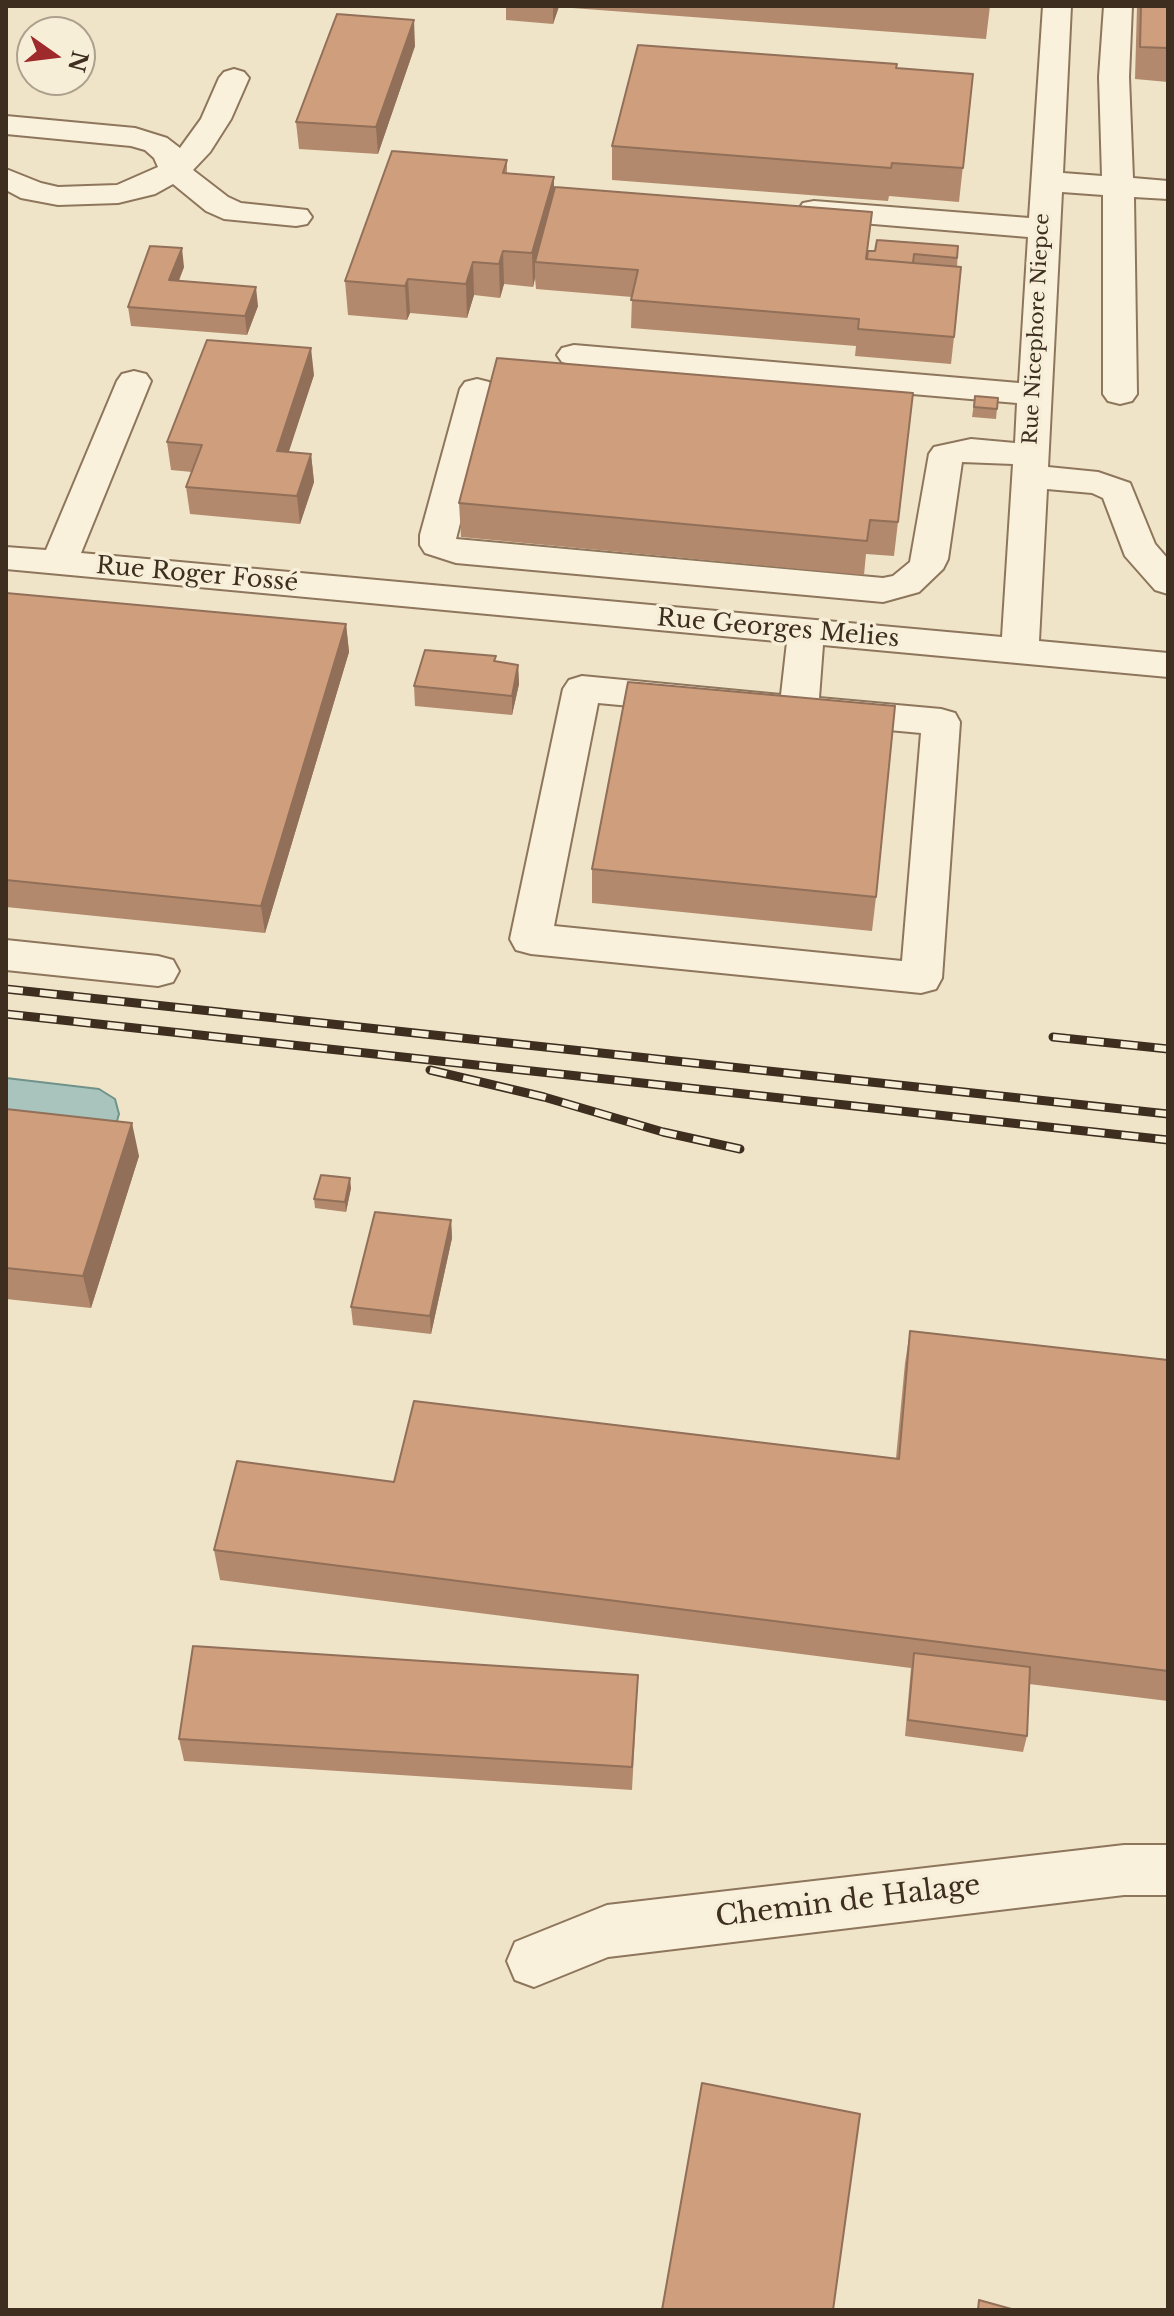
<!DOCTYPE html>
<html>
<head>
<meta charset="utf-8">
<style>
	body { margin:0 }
	#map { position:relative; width:1174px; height:2316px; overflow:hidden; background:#f0e4c8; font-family:"Libre Baskerville",serif }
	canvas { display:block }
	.frame { position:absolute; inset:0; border:8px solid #3d2e20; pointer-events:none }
	.north { position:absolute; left:16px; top:16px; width:80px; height:80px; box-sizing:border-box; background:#f7eed8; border:2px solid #ada18e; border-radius:50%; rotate:104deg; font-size:22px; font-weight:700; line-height:32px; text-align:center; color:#3d2e20 }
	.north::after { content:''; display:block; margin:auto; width:28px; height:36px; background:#9e2a2b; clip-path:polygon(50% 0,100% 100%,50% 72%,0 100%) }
</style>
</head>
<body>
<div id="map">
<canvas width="1174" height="2316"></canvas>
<div class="frame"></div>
<div class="north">N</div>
</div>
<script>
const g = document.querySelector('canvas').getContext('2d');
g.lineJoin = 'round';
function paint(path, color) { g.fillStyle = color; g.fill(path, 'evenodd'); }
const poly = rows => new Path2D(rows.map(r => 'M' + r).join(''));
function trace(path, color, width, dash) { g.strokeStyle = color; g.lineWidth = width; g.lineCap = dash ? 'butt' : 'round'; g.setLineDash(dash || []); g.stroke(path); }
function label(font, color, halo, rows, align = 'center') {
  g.font = font + ' "Libre Baskerville",serif'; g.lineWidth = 7; g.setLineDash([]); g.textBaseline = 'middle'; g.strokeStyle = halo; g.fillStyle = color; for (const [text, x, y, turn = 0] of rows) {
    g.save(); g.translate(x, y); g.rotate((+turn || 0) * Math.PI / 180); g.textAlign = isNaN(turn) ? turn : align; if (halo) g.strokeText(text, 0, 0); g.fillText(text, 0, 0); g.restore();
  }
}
const water = poly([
	[6,1078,99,1089,115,1099,119,1114,114,1131,6,1139,6,1078]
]);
paint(water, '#a9c4bc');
trace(water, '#6f938a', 2);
const minor = poly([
	[1043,6,1071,6,1063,173,1102,176,1099,77,1104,6,1132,6,1129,77,1133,178,1168,181,1168,199,1134,197,1137,394,1132,401,1120,404,1108,401,1103,394,1103,195,1062,192,1048,467,1098,472,1130,483,1155,544,1168,559,1168,594,1155,590,1125,556,1103,498,1092,493,1047,489,1039,641,1168,653,1168,677,823,645,819,698,941,709,955,713,960,722,942,978,936,989,921,993,531,954,516,950,510,939,563,689,569,680,582,676,781,695,787,642,6,569,6,547,46,550,117,381,122,374,134,371,146,374,151,381,81,553,1002,637,1013,464,962,462,948,559,943,569,919,592,883,602,456,563,425,553,420,545,420,535,460,389,465,382,477,379,489,382,494,389,456,539,883,578,893,576,910,562,929,454,934,447,971,439,1015,443,1017,403,574,365,562,362,557,355,562,348,574,345,1019,383,1028,237,814,219,803,217,798,210,803,203,814,201,1029,218,1043,6],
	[598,703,921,733,902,961,554,926,598,703],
	[234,69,244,72,249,78,231,119,210,152,193,170,228,197,241,203,307,210,312,217,307,224,296,226,224,219,206,211,173,184,155,194,118,203,58,205,21,198,6,190,6,169,41,183,58,187,117,185,158,167,154,158,145,150,131,146,6,134,6,116,135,128,167,138,180,148,201,119,219,78,224,72,234,69],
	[6,940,158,956,173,960,179,971,173,982,158,986,6,970,6,940],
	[1124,1845,1168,1845,1168,1895,1124,1895,608,1957,534,1987,515,1980,507,1961,515,1942,607,1905,1124,1845]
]);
trace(minor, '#8d765c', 4);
paint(minor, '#faf1dc');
const rail = poly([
	[6,989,1168,1114],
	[6,1014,1168,1140],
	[1053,1037,1168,1049],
	[430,1070,544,1097,663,1132,740,1149]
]);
trace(rail, '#3d2e20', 9);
trace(rail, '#f7eed8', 6, [17]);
paint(poly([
	[234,6,266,6,265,8],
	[506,6,990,6,986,39,559,7,553,24,506,20],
	[1137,6,1168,6,1168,82,1135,79],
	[415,46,378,154,299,149,296,122],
	[897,68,973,74,959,202,889,196,888,201,612,180,612,146],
	[507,160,507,173,554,177,554,192,868,251,958,246,954,337,951,364,855,356,856,346,631,328,632,297,536,289,535,278,533,287,504,284,500,298,474,295,467,318,410,313,407,320,348,315,345,281],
	[184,267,179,281,258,306,247,335,131,326,128,307],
	[314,375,288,452,311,454,314,482,300,524,190,514,186,487,192,472,171,470,167,442],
	[913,393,894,556,866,554,864,575,461,537,459,503],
	[975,396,998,398,996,419,972,417],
	[1168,437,1168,520,1167,443],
	[6,593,346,624,349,652,265,933,6,907],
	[518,665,519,684,512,715,415,706,414,686],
	[592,869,876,897,872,931,592,903],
	[6,1109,139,1156,91,1308,6,1299],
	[351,1188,346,1212,315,1208,314,1199],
	[451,1220,452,1238,431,1334,353,1325,351,1307],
	[910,1331,1168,1360,1168,1701,1029,1684,1027,1736,1023,1752,905,1736,911,1668,220,1580,214,1550,394,1482,896,1458,905,1363],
	[637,1698,632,1790,184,1761,179,1739]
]), '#b2896c');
paint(poly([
	[553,6,559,6,553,24],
	[414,20,415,46,378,154,376,127],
	[554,177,554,211,535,262,535,278,533,287,532,253],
	[182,248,184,267,171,299,169,280],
	[503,251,504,284,500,298,499,264],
	[473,262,474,295,467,318,466,284],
	[408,279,410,313,407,320,405,286],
	[256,287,258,306,247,335,245,316],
	[311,348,314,375,280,479,277,451],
	[311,454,314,482,300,524,297,496],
	[346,624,349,652,265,933,261,906],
	[518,665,519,684,512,715,512,696],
	[132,1123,139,1156,91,1308,83,1276],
	[350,1178,351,1188,346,1212,345,1202],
	[451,1220,452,1238,431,1334,430,1316]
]), '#916f58');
const building = poly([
	[1141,6,1168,6,1168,48,1140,47,1141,6],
	[337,14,414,20,376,127,296,122,337,14],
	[638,45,897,64,896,68,973,74,963,168,892,163,891,168,612,146,638,45],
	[392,151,507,160,503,173,554,177,532,253,503,251,499,264,473,262,466,284,408,279,405,286,345,281,392,151],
	[555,187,872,212,866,259,961,267,954,337,858,329,859,319,631,300,638,270,535,262,555,187],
	[877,240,958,246,957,258,914,254,913,263,867,259,868,251,875,251,877,240],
	[150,246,182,248,169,280,256,287,245,316,128,307,150,246],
	[207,340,311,348,277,451,311,454,297,496,186,487,202,445,167,442,207,340],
	[497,358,913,393,898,522,870,520,867,541,459,503,497,358],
	[975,396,998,398,997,409,974,407,975,396],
	[6,593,346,624,261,906,6,880,6,593],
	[425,650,496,656,494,661,518,665,512,696,414,686,425,650],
	[628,682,895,706,876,897,592,869,628,682],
	[6,1109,132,1123,83,1276,6,1268,6,1109],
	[321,1175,350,1178,345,1202,314,1199,321,1175],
	[375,1212,451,1220,430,1316,351,1307,375,1212],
	[910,1331,1168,1360,1168,1671,214,1550,237,1461,394,1482,414,1401,899,1459,910,1331],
	[193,1646,638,1675,632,1767,179,1739,193,1646],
	[914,1653,1030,1667,1027,1736,908,1720,914,1653],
	[702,2083,860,2114,833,2310,662,2310,702,2083],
	[979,2300,1015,2310,978,2310,979,2300]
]);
paint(building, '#cf9f7d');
trace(building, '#916f58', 2);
label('20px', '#3d2e20', '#f7eed8', [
	["Rue Nicephore Niepce",1037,329,-87]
]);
label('24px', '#3d2e20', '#f7eed8', [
	["Rue Roger Fossé",197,575,5],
	["Rue Georges Melies",778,629,5]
]);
label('28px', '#3d2e20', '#f7eed8', [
	["Chemin de Halage",848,1902,-7]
]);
</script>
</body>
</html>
